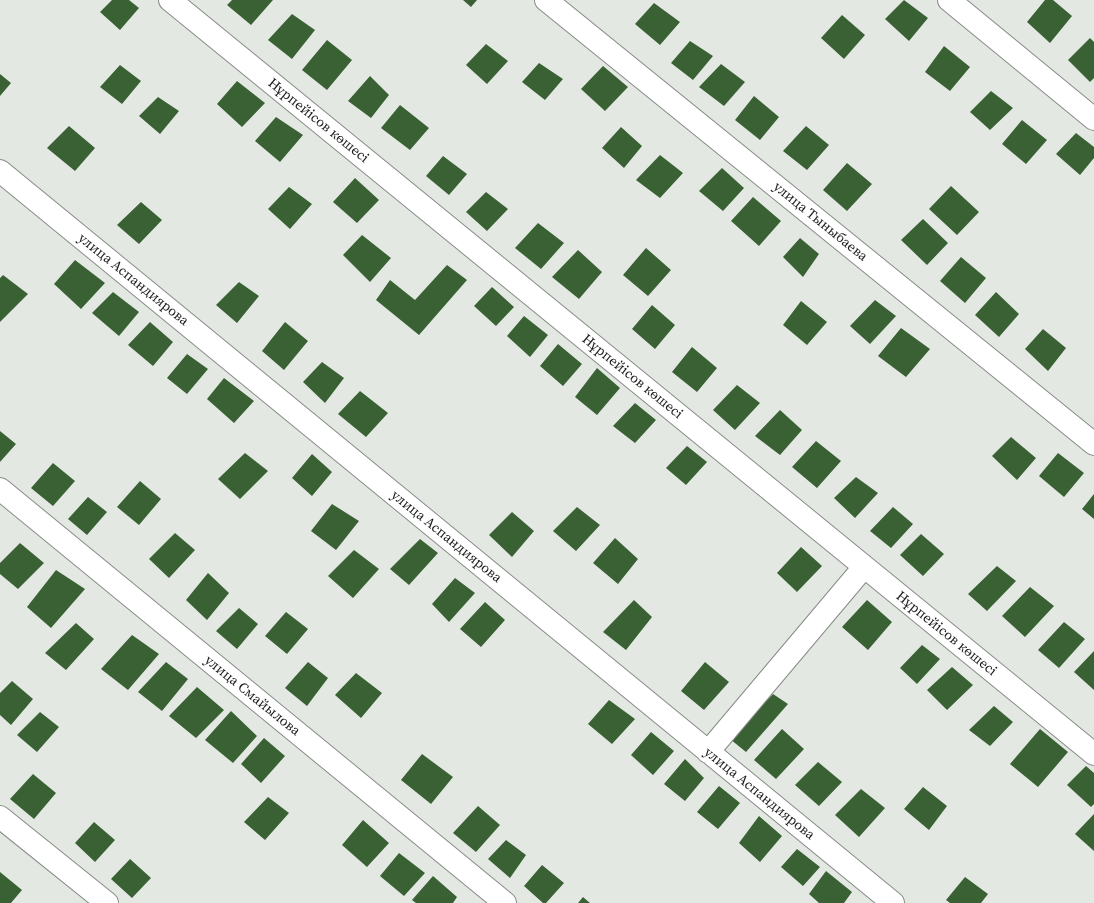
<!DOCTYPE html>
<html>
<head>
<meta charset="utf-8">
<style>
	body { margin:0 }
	canvas { display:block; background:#e3e8e3 }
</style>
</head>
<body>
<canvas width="1094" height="903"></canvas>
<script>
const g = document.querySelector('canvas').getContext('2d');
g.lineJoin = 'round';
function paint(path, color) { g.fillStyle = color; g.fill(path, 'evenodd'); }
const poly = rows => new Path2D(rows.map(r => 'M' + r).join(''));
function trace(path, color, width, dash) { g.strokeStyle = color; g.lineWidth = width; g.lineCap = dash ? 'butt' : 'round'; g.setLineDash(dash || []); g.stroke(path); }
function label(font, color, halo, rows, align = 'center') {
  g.font = font + ' "Source Serif 4",serif'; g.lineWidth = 5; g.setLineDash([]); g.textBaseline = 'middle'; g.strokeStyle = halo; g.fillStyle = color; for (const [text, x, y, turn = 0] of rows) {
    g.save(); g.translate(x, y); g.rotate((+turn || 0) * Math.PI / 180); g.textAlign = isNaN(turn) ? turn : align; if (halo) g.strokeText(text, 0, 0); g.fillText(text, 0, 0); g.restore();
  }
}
paint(poly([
	[112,0,129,0,139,8,120,30,100,12],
	[232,0,273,0,251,25,227,5],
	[463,0,477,0,471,7],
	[904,0,928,18,909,41,885,19],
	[1045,0,1053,0,1072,16,1050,43,1027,22],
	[654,3,680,22,660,45,635,24],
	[292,14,315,30,292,59,268,40],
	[842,15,865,35,844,59,821,38],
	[1090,38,1094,42,1094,78,1090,82,1068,60],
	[327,40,352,60,327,90,302,70],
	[690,41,713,56,693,80,671,63],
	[486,44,508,61,487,84,466,65],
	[944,46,970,67,950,91,925,72],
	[539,63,563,79,545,100,522,82],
	[721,64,745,82,724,106,699,87],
	[120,65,141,81,122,104,100,87],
	[603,66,628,87,605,111,581,89],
	[0,74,11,83,0,96],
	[370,76,389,95,371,118,348,101],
	[237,81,265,103,242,127,217,104],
	[991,91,1013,108,990,130,970,112],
	[754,96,779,117,760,140,735,120],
	[158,97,179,111,160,134,139,116],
	[400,105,429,128,410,150,381,128],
	[276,117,303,135,280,162,255,141],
	[1022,120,1047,140,1026,164,1002,144],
	[69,126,95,148,75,171,47,148],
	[806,126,829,145,807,170,783,151],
	[621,127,642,146,624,168,602,148],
	[1076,133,1094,147,1094,158,1080,175,1056,154],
	[660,155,683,173,660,198,636,180],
	[443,156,467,174,449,195,426,176],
	[847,163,872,184,847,211,823,190],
	[722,168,744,188,723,211,699,191],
	[355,178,379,200,357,223,333,202],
	[951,186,979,212,957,235,929,209],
	[289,187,312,204,290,229,268,209],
	[486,192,508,209,487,231,466,212],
	[753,197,781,221,759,246,731,221],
	[141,202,162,220,139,244,117,225],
	[923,219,948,243,927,265,901,240],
	[538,223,564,243,541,269,515,248],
	[362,235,391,258,370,282,343,255],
	[800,238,819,254,803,277,783,257],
	[646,248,671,270,648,296,623,275],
	[578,250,602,272,579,299,552,277],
	[961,257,986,278,965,303,940,281],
	[75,260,105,283,81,309,54,284],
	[447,265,467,280,419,335,376,300,390,280,415,300],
	[3,275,28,294,0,322,0,278],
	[239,282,259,296,237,323,216,305],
	[492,287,514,307,496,326,474,306],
	[113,292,139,312,119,336,92,313],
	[996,292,1019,314,999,337,975,315],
	[875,300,896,316,870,344,850,326],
	[801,301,827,322,807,345,783,325],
	[652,305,675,325,655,349,632,329],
	[524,316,548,335,530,357,507,336],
	[150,322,173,342,153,366,128,345],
	[285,322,308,341,284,370,262,351],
	[901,328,930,349,906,377,878,356],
	[1043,329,1066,348,1048,371,1025,349],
	[558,344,582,364,563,386,540,366],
	[692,347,717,368,697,392,672,372],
	[187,354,208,369,187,394,167,378],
	[322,362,344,378,325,403,303,382],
	[597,368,620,388,597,415,575,397],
	[224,378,254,401,234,423,207,399],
	[737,385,760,403,735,430,713,410],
	[360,391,388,413,366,437,338,414],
	[635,403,656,420,635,443,613,426],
	[780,410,802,430,780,455,755,436],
	[0,431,16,444,0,462],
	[1011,437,1036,458,1017,480,992,456],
	[816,441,841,461,817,488,792,467],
	[687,446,707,462,686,485,666,468],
	[245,453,268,471,240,499,218,479],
	[1058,453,1084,473,1064,497,1039,476],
	[312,454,332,472,312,496,292,478],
	[53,463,75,481,53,506,31,488],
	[856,477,878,493,855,518,834,498],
	[140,481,161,499,139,525,117,507],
	[1094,494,1094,519,1082,509],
	[88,497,107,512,87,535,68,519],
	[332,504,359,521,336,550,311,531],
	[577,507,600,525,576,551,553,531],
	[893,507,913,524,891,548,870,531],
	[512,512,534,531,512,557,489,535],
	[175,533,195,550,169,578,149,559],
	[921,534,944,554,923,576,900,555],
	[615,538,638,559,618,584,593,563],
	[420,539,438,553,409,585,390,569],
	[20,543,44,563,18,589,0,574,0,563],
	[801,547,822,566,797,592,777,573],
	[354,550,379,569,353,598,328,576],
	[997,566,1016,581,987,611,968,594],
	[56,570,85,589,51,628,27,607],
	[208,573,229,593,207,620,186,600],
	[455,578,475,593,449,622,432,604],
	[1030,587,1054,606,1025,637,1002,616],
	[634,600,652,617,626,650,603,632],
	[867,600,892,622,868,650,842,627],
	[485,602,505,620,481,647,460,629],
	[239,608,258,624,237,649,216,631],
	[286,612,308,629,287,654,265,636],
	[1064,622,1085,639,1059,668,1038,650],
	[76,623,94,639,66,670,45,653],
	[132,635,159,654,128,690,101,669],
	[922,645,940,659,917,684,900,668],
	[1094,651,1094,690,1074,672],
	[166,662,188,679,162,711,138,692],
	[308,662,328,678,307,706,285,688],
	[705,662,729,682,704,710,681,691],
	[952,667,973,685,947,710,927,690],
	[356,673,382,693,361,718,335,695],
	[12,681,33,699,11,725,0,715,0,693],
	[197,687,224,710,196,738,169,716],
	[773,694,788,704,746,752,730,739],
	[609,700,635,719,612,744,588,724],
	[994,706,1013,722,990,746,969,730],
	[231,711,257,736,233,763,205,740],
	[40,712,59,727,37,752,17,735],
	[782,729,804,749,776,779,754,760],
	[1040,729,1068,752,1038,787,1010,764],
	[651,732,674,751,653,775,631,755],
	[264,738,285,756,261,783,241,764],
	[422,754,453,777,431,804,401,780],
	[685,759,704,778,685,801,664,784],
	[818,762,842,782,819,806,795,785],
	[1086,766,1094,773,1094,804,1091,807,1067,785],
	[33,774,56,793,34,819,10,799],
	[719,786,740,803,718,829,697,812],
	[923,787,947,806,929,830,904,809],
	[861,789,885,808,859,837,835,815],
	[268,797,289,813,265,840,244,822],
	[478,806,500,825,476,852,453,833],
	[1094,814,1094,851,1075,834],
	[759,816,782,836,760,862,739,843],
	[363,820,389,843,367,867,342,845],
	[94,822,115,840,95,862,75,843],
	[506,840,526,855,510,878,488,859],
	[797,849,820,867,803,886,781,867],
	[399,853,425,873,404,896,380,876],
	[130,859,151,878,132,898,111,879],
	[542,865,564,883,546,903,543,903,524,886],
	[826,871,852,892,844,903,819,903,809,894],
	[0,872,22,890,11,903,0,903],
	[433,876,457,897,453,903,416,903,412,900],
	[965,877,988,894,981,903,950,903,946,900],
	[583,897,590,903,578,903]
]), '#3a6134');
const minor = poly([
	[170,0,1094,754],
	[546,0,1094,444],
	[949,0,1094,119],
	[0,171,893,903],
	[0,489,505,903],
	[708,752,864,567],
	[0,817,107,903]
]);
trace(minor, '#888b87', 24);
trace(minor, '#fff', 22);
label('14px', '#1b1d1b', '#fff', [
	["Нұрпейісов көшесі",318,121,39],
	["улица Тыныбаева",820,222,39],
	["улица Аспандиярова",133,280,39],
	["Нұрпейісов көшесі",632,377,39],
	["улица Аспандиярова",446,537,39],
	["Нұрпейісов көшесі",946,634,39],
	["улица Смайылова",252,696,39],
	["улица Аспандиярова",759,794,39]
]);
</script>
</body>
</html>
